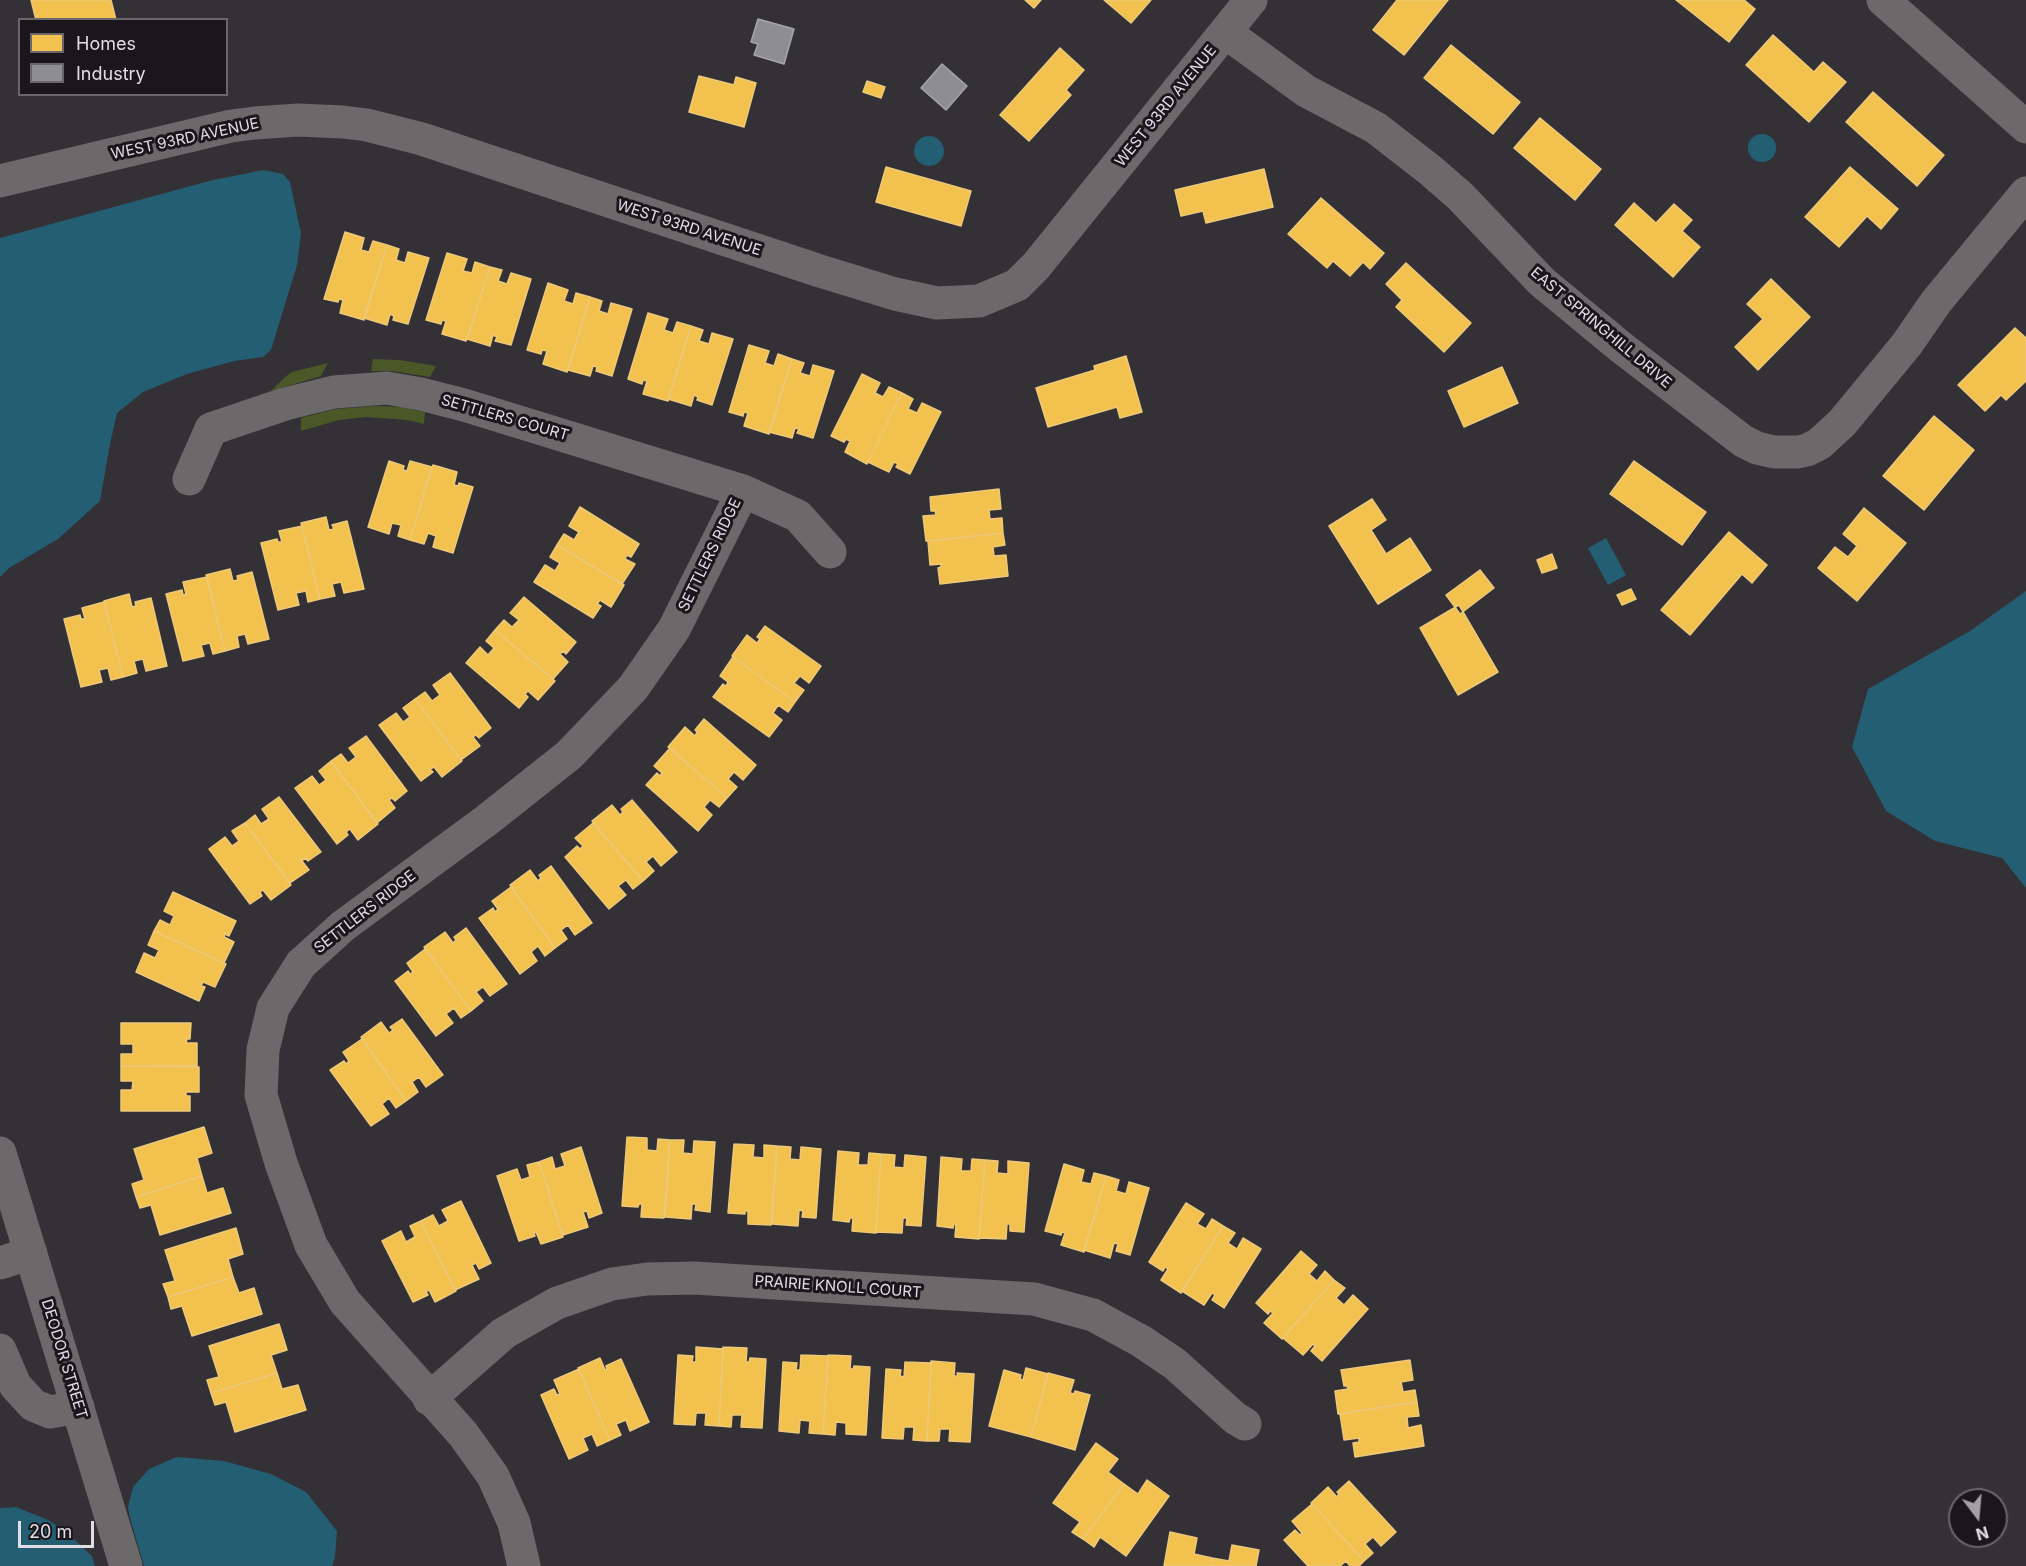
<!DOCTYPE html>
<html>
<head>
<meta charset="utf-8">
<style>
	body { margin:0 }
	#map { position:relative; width:2026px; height:1566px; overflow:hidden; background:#333036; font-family:Inter,sans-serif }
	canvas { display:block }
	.legend { position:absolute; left:18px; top:18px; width:210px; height:78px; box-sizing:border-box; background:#1a161c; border:2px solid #6a666c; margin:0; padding:8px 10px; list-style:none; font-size:18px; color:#e2dde5 }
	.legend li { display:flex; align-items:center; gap:12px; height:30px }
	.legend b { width:30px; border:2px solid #6a666c }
	.north { position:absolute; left:1948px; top:1488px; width:60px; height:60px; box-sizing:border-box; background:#1a161c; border:2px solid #6a666c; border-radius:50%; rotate:164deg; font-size:16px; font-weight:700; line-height:24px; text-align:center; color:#e2dde5 }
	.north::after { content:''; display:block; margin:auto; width:21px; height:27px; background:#a5a0a8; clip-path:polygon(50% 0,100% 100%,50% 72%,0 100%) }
	.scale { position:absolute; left:18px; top:1521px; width:76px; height:27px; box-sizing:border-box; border:3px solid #e2dde5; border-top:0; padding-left:8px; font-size:18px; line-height:21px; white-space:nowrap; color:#e2dde5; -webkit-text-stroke:4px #1a161c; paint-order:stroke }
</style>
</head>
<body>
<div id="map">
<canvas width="2026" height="1566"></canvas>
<ul class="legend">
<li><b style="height:16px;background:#f2c14e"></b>Homes</li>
<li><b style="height:16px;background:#8d8d92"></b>Industry</li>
</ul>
<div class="north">N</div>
<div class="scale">20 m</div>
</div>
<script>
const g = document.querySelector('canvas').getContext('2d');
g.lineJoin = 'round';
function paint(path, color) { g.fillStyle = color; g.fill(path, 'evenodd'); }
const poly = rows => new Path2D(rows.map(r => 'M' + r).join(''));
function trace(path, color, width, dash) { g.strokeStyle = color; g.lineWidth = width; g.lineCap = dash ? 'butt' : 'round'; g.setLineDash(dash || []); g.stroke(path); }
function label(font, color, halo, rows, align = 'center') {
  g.font = font + ' Inter,sans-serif'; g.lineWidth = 6; g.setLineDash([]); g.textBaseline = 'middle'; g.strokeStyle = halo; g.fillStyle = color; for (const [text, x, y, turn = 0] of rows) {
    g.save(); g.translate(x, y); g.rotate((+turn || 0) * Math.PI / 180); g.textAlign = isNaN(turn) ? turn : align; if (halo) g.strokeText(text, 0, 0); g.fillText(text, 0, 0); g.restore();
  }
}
paint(poly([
	[373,359,400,360,436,366,430,377,392,371,371,371],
	[328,363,321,376,271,391,285,377,292,372],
	[377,406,401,407,425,412,424,424,407,420,367,417,339,420,301,431,301,418,336,409]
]), '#4a5726');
paint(poly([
	'1748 148a14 14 0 1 1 28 0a14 14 0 1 1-28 0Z',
	'914 151a15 15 0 1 1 30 0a15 15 0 1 1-30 0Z',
	[263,170,283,174,290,182,301,234,297,265,271,350,263,357,234,361,187,374,143,392,117,413,110,444,100,501,58,539,9,568,0,577,0,238,209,181],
	[1606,538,1626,575,1608,585,1588,548],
	[2026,591,2026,888,2002,858,1935,841,1886,811,1852,747,1868,689,1970,631],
	[177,1457,224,1461,271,1474,306,1492,337,1531,335,1557,332,1566,144,1566,130,1518,128,1507,133,1487,149,1469],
	[16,1507,48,1520,65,1531,92,1556,95,1566,0,1566,0,1508]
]), '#245e72');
const homes = poly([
	[31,0,111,0,116,20,36,20,31,0],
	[1025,0,1041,0,1034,8,1025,0],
	[1104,0,1151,0,1131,23,1104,0],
	[1397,0,1448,0,1404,55,1373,30,1397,0],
	[1676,0,1744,0,1755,9,1729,42,1676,0],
	[1773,35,1814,72,1823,62,1846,82,1809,122,1746,65,1773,35],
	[1451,45,1520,102,1493,134,1424,78,1451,45],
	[1060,48,1084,70,1066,90,1071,95,1029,141,1000,115,1060,48],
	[699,76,734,85,736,77,756,83,744,127,689,112,699,76],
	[867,81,885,87,881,98,863,92,867,81],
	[1873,92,1944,155,1917,186,1846,122,1873,92],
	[1540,118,1601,169,1575,200,1514,148,1540,118],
	[886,167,971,191,961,226,876,202,886,167],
	[1850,167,1898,209,1881,229,1867,216,1839,247,1805,217,1850,167],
	[1264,169,1273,207,1206,223,1203,211,1181,216,1175,190,1264,169],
	[1321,198,1384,253,1370,269,1363,262,1350,276,1333,261,1327,268,1288,234,1321,198],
	[1634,203,1656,223,1674,204,1692,220,1682,231,1700,247,1673,277,1615,225,1634,203],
	[345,232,364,238,361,250,369,252,373,241,387,245,364,320,340,313,343,300,339,299,338,302,324,299,345,232],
	[387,245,399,249,396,260,405,263,408,252,429,258,408,324,393,320,394,316,390,314,387,325,364,318,387,245],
	[447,253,467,259,463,271,472,273,475,262,490,267,466,341,442,334,446,321,442,320,441,324,426,320,447,253],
	[1406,263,1471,323,1444,352,1396,307,1402,300,1386,284,1406,263],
	[490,267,502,270,498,281,507,284,511,273,531,279,511,345,495,341,497,337,493,335,490,346,467,339,490,267],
	[1771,279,1810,317,1758,370,1735,347,1763,319,1747,304,1771,279],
	[548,283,568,290,564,301,573,304,576,293,590,297,567,372,543,364,547,351,542,350,541,354,527,350,548,283],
	[590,297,602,301,599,311,608,314,611,303,632,309,612,376,596,371,597,367,593,366,590,376,568,370,590,297],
	[648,313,668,319,664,330,673,333,677,322,691,326,668,401,643,394,647,381,643,380,642,384,628,379,648,313],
	[691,326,703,330,699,341,709,344,712,333,733,339,712,405,697,400,698,397,694,395,691,406,668,399,691,326],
	[2015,328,2026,338,2026,381,2006,400,2001,395,1985,411,1958,385,2015,328],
	[749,345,769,351,765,363,774,366,778,354,792,359,769,434,744,426,748,413,744,412,743,416,729,412,749,345],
	[1126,356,1142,412,1120,418,1117,407,1048,427,1036,388,1095,370,1094,366,1126,356],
	[792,359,804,363,800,373,810,376,813,365,834,371,813,438,797,433,799,429,795,428,792,438,769,432,792,359],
	[1502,367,1518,403,1464,427,1448,391,1502,367],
	[862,374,880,383,875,393,883,397,889,387,902,393,867,464,845,452,850,441,846,439,844,442,831,436,862,374],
	[902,393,913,399,908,409,917,413,922,403,941,412,910,474,896,467,898,464,894,462,889,472,868,462,902,393],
	[1934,416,1974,450,1924,510,1883,476,1934,416],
	[389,461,404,466,403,470,407,471,410,461,432,467,410,540,398,536,401,525,392,523,389,534,368,527,389,461],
	[1634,461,1706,512,1682,545,1610,494,1634,461],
	[433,465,457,472,454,485,458,486,459,483,473,487,453,553,433,547,436,536,428,533,424,544,410,540,433,465],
	[999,489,1001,509,989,510,990,519,1002,518,1003,533,926,541,923,516,936,515,935,511,931,511,930,497,999,489],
	[1372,499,1386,520,1371,530,1386,554,1410,538,1431,570,1378,604,1329,526,1372,499],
	[580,507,639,544,631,557,627,555,625,559,635,564,622,584,557,545,564,534,574,540,579,532,569,526,580,507],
	[1864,508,1906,543,1857,601,1818,568,1835,547,1848,557,1857,546,1843,534,1864,508],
	[326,517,329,530,334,529,332,525,347,521,364,589,344,593,341,582,332,584,335,596,320,599,301,523,326,517],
	[302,526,320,599,308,602,306,591,296,593,299,605,278,610,261,543,277,539,278,542,282,542,279,531,302,526],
	[1729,532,1767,565,1752,583,1742,574,1690,635,1661,610,1729,532],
	[1003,533,1005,545,993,547,994,556,1006,555,1008,576,940,584,938,568,941,567,941,564,930,565,928,541,1003,533],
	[557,545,624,585,611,607,600,600,597,604,601,606,593,618,534,582,545,565,555,571,560,563,550,557,557,545],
	[1552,554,1557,568,1542,573,1537,560,1552,554],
	[230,569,233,581,238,580,237,576,252,572,269,639,248,644,245,634,237,636,239,647,225,651,206,575,230,569],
	[1480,570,1494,588,1460,614,1446,595,1480,570],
	[207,577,225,651,213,654,210,643,201,645,204,656,183,661,166,594,182,590,183,595,186,594,183,582,207,577],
	[1631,589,1636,599,1622,605,1617,595,1631,589],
	[129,594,132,607,136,606,135,602,151,598,167,666,146,671,143,659,134,661,137,673,123,677,104,601,129,594],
	[524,597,576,642,566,654,563,651,560,654,568,662,553,679,495,630,504,620,512,627,519,620,510,613,524,597],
	[104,602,123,677,111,680,108,668,99,670,102,682,81,687,64,619,80,615,81,619,85,619,82,608,104,602],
	[1459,605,1498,672,1458,695,1420,628,1459,605],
	[765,626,821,666,809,683,800,676,794,683,804,690,795,702,732,656,747,635,757,643,760,639,757,637,765,626],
	[495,630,555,681,538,700,528,691,525,694,528,697,519,708,466,663,480,647,488,655,494,648,486,641,495,630],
	[733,657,795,702,788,712,778,705,773,713,782,720,769,737,713,697,723,684,726,686,728,682,720,676,733,657],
	[450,673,491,728,479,738,476,735,473,737,480,746,461,760,415,699,425,692,432,701,440,695,433,685,450,673],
	[415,699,462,761,442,777,434,767,430,769,433,772,421,781,379,725,396,713,403,722,410,717,403,708,415,699],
	[704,719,756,765,743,780,734,772,728,779,737,787,727,798,668,747,685,727,695,736,697,732,695,730,704,719],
	[366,736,407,791,395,801,392,798,389,800,395,808,377,823,331,761,341,754,348,763,356,757,349,748,366,736],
	[670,748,727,798,719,807,710,800,704,807,712,815,698,831,646,785,657,773,660,776,662,773,654,766,670,748],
	[331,761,378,824,358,840,350,829,346,832,348,835,337,844,295,788,312,776,319,785,326,780,319,771,331,761],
	[279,797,321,852,308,861,305,858,302,861,309,870,290,883,245,823,255,815,261,824,269,819,262,809,279,797],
	[632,800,677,852,661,866,653,856,646,862,654,871,643,881,592,821,612,805,620,815,623,812,621,809,632,800],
	[245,823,291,885,271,900,263,890,260,892,262,896,250,904,209,849,225,837,232,846,239,841,232,831,245,823],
	[593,823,643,881,633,889,626,880,618,886,626,895,609,909,565,857,577,846,580,849,583,846,575,838,593,823],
	[551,866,592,923,575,935,568,925,561,930,567,939,555,948,510,885,530,870,538,881,541,878,539,875,551,866],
	[511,887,555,948,545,956,538,946,531,952,537,961,520,974,479,918,493,908,495,912,498,909,492,901,511,887],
	[173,892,236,921,229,936,225,934,224,937,234,942,224,963,154,931,160,920,170,925,174,916,164,911,173,892],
	[466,928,507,984,490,996,483,987,476,992,483,1001,471,1011,424,947,445,932,453,943,456,940,454,937,466,928],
	[154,931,226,964,215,987,203,982,201,986,205,987,199,1001,136,972,144,953,155,958,159,950,148,945,154,931],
	[425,949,471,1011,461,1018,454,1008,446,1014,453,1023,436,1036,395,981,408,971,410,974,413,972,407,963,425,949],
	[402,1019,443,1075,426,1087,419,1077,412,1082,418,1092,406,1101,361,1037,381,1022,389,1033,393,1030,390,1027,402,1019],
	[121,1023,191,1023,190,1039,187,1039,186,1043,197,1043,197,1066,121,1066,121,1054,133,1054,133,1044,121,1044,121,1023],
	[362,1039,406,1101,396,1108,389,1098,382,1104,389,1114,371,1126,330,1070,344,1061,346,1064,349,1061,343,1052,362,1039],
	[121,1066,199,1067,199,1092,186,1092,186,1096,190,1096,190,1111,121,1111,121,1090,132,1090,133,1081,121,1081,121,1066],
	[204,1127,212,1153,197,1158,202,1176,136,1197,132,1184,144,1180,134,1149,204,1127],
	[627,1137,647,1138,647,1150,657,1151,658,1139,670,1140,664,1218,641,1217,642,1204,639,1204,638,1207,622,1206,627,1137],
	[670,1140,684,1140,683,1153,693,1154,694,1141,715,1142,710,1212,695,1210,696,1204,692,1204,691,1219,665,1217,670,1140],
	[734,1144,754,1145,753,1157,764,1158,764,1145,777,1146,771,1225,748,1224,748,1211,745,1211,745,1214,728,1213,734,1144],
	[777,1146,791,1147,790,1159,800,1160,801,1147,821,1149,816,1218,802,1217,803,1211,799,1210,798,1226,772,1224,777,1146],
	[581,1147,602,1213,589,1218,587,1211,583,1212,588,1227,563,1235,539,1162,552,1157,555,1169,565,1166,561,1154,581,1147],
	[838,1151,859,1153,858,1165,868,1165,869,1153,881,1154,876,1233,852,1231,853,1218,850,1218,849,1222,833,1220,838,1151],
	[881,1154,895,1155,894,1167,904,1168,905,1155,926,1157,921,1226,906,1225,907,1218,903,1218,902,1233,876,1232,881,1154],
	[941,1157,962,1159,961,1171,971,1171,972,1159,985,1160,979,1239,955,1237,956,1224,954,1224,953,1228,937,1226,941,1157],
	[985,1160,998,1161,997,1173,1008,1174,1008,1161,1029,1163,1024,1232,1010,1231,1010,1224,1007,1224,1006,1239,979,1238,985,1160],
	[539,1162,563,1237,541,1244,536,1232,534,1233,535,1236,519,1241,497,1176,517,1169,521,1180,530,1177,527,1165,539,1162],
	[1064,1164,1084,1170,1081,1182,1091,1184,1094,1173,1106,1176,1084,1252,1061,1245,1065,1233,1062,1232,1061,1235,1045,1231,1064,1164],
	[202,1176,207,1193,223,1188,231,1213,160,1235,151,1205,140,1208,136,1197,202,1176],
	[1106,1176,1119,1180,1116,1191,1126,1194,1129,1182,1149,1188,1130,1255,1116,1251,1118,1244,1114,1243,1110,1258,1084,1250,1106,1176],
	[461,1201,491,1263,479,1269,476,1263,472,1265,479,1279,455,1290,421,1221,433,1215,439,1226,448,1221,442,1210,461,1201],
	[1186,1203,1204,1214,1197,1224,1206,1229,1212,1219,1223,1226,1181,1293,1161,1280,1168,1269,1165,1267,1163,1271,1149,1262,1186,1203],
	[421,1221,456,1291,435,1302,429,1290,426,1292,428,1295,413,1302,382,1241,401,1231,406,1242,415,1237,410,1226,421,1221],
	[1223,1226,1235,1233,1228,1243,1237,1249,1243,1238,1261,1249,1224,1308,1212,1300,1215,1295,1212,1293,1204,1305,1182,1291,1223,1226],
	[236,1228,243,1254,228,1259,233,1277,168,1297,163,1284,175,1281,165,1250,236,1228],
	[1301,1251,1317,1265,1309,1274,1317,1281,1325,1271,1334,1280,1282,1339,1264,1323,1273,1313,1270,1311,1268,1314,1256,1303,1301,1251],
	[233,1277,239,1293,254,1288,262,1314,192,1336,182,1306,171,1309,168,1297,233,1277],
	[1334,1280,1345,1288,1336,1298,1344,1305,1353,1295,1368,1309,1322,1361,1311,1351,1315,1346,1313,1344,1303,1355,1283,1338,1334,1280],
	[279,1324,287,1350,271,1355,277,1373,211,1393,207,1380,219,1377,209,1346,279,1324],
	[696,1347,723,1349,719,1426,705,1425,706,1413,696,1413,695,1425,674,1424,678,1355,693,1356,692,1362,696,1362,696,1347],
	[723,1347,747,1348,746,1362,749,1362,750,1358,766,1359,762,1428,741,1427,742,1415,732,1415,731,1427,719,1426,723,1347],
	[801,1355,828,1356,823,1434,809,1433,810,1421,800,1420,799,1433,779,1431,783,1362,797,1363,796,1370,800,1370,801,1355],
	[828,1355,851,1356,850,1369,853,1369,854,1366,870,1367,866,1435,846,1434,846,1423,836,1422,835,1435,823,1434,828,1355],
	[600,1358,605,1370,607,1369,606,1366,621,1359,649,1422,630,1431,626,1420,616,1424,621,1435,610,1440,578,1368,600,1358],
	[1410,1360,1413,1380,1401,1382,1403,1392,1415,1390,1417,1402,1338,1414,1335,1391,1348,1389,1347,1386,1344,1386,1341,1370,1410,1360],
	[931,1361,955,1363,954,1376,958,1376,957,1373,974,1374,970,1442,949,1441,950,1429,940,1429,939,1441,927,1441,931,1361],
	[905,1362,931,1363,927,1441,913,1440,914,1427,904,1427,903,1439,882,1438,886,1369,901,1370,900,1376,904,1377,905,1362],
	[1026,1368,1048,1374,1031,1437,989,1426,1004,1370,1021,1375,1020,1379,1023,1380,1026,1368],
	[579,1369,610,1440,597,1446,592,1434,583,1438,588,1450,569,1459,541,1395,554,1389,557,1395,560,1394,554,1380,579,1369],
	[277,1373,282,1389,298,1385,306,1410,235,1432,226,1402,215,1405,211,1393,277,1373],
	[1048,1373,1074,1380,1070,1393,1074,1394,1075,1391,1090,1395,1075,1450,1031,1437,1048,1373],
	[1417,1402,1419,1416,1407,1417,1408,1428,1421,1425,1424,1446,1355,1457,1353,1443,1359,1442,1359,1438,1344,1440,1340,1414,1417,1402],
	[1096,1443,1118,1459,1108,1472,1124,1484,1083,1539,1072,1532,1080,1522,1053,1503,1096,1443],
	[1147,1480,1169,1496,1126,1556,1100,1537,1094,1547,1083,1539,1124,1484,1138,1494,1147,1480],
	[1349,1481,1396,1532,1381,1546,1373,1537,1365,1544,1373,1553,1364,1561,1311,1503,1328,1487,1337,1497,1339,1494,1337,1492,1349,1481],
	[1312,1504,1364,1561,1359,1566,1350,1566,1346,1561,1340,1566,1308,1566,1284,1540,1295,1530,1300,1535,1302,1533,1292,1521,1312,1504],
	[1170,1532,1197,1538,1194,1554,1212,1558,1211,1566,1164,1566,1170,1532],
	[1232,1545,1259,1550,1256,1566,1211,1566,1212,1558,1229,1561,1232,1545]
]);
paint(homes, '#f2c14e');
trace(homes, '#edc97b', 1.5);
const industry = poly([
	[758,19,794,29,784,64,754,55,758,44,751,42,758,19],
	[942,64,967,86,946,110,921,88,942,64]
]);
paint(industry, '#8d8d92');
trace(industry, '#a6a5ab', 1.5);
trace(poly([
	[1883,0,2026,127],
	[1225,32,1306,91,1376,128,1430,170,1460,196,1542,282,1622,348,1743,441,1757,448,1774,452,1798,452,1807,450,1819,444,1842,423,1907,344,1936,302,2026,193],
	[0,181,231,126,255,123,298,120,343,122,367,125,422,139,820,271,895,294,937,303,979,301,1017,285,1036,266,1251,0],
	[189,479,211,429,285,404,334,392,387,388,421,394,464,405,743,491,798,516,830,552],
	[0,1153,126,1566],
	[0,1263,31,1253],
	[0,1350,15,1385,33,1405,50,1412,78,1407],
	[429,1399,504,1333,557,1303,612,1284,647,1279,694,1278,1034,1299,1093,1315,1141,1341,1175,1364,1235,1418,1245,1424],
	[524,1566,514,1523,493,1476,463,1434,345,1302,311,1245,281,1163,261,1095,263,1050,273,1008,301,964,343,926,487,820,569,755,633,688,674,629,743,491]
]), '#6c696b', 33);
label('15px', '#e2dde5', '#1a161c', [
	["WEST 93RD AVENUE",1166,106,-51],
	["WEST 93RD AVENUE",185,139,-12],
	["WEST 93RD AVENUE",689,228,18],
	["EAST SPRINGHILL DRIVE",1601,328,40],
	["SETTLERS COURT",505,418,16],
	["SETTLERS RIDGE",710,555,-64],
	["SETTLERS RIDGE",365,912,-38],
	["PRAIRIE KNOLL COURT",838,1287,4],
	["DEODOR STREET",64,1359,73]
]);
</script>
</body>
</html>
